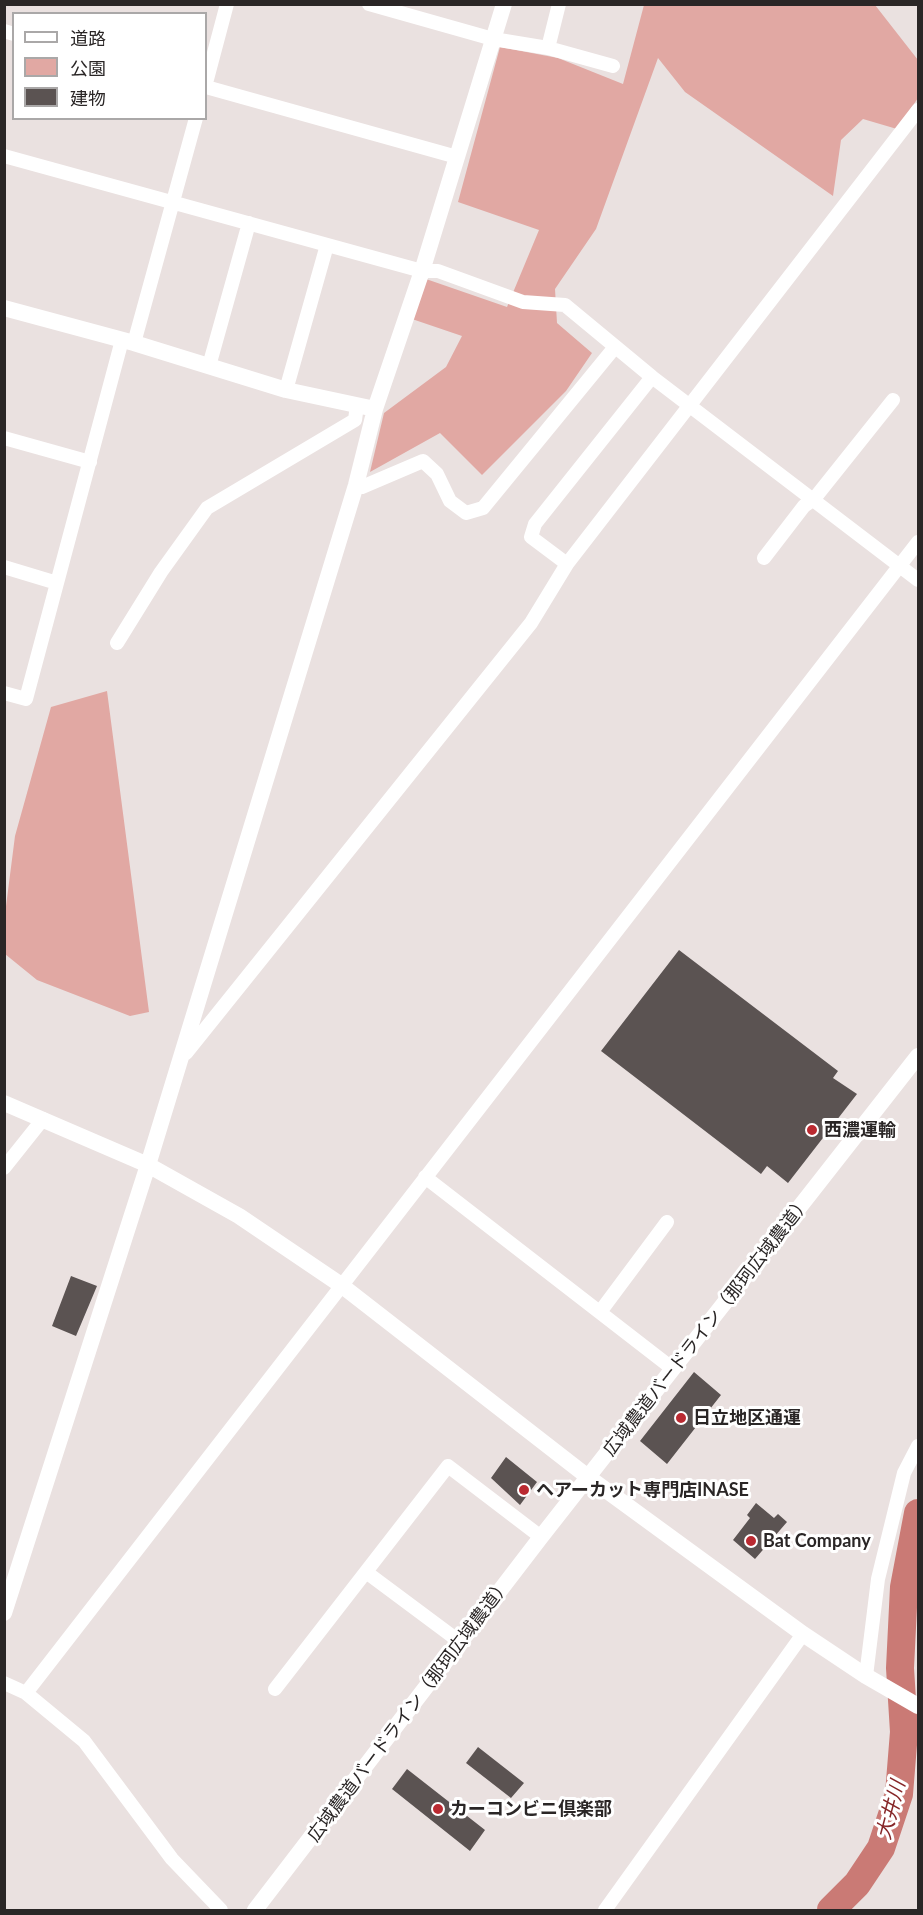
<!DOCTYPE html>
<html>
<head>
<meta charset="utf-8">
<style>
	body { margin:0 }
	#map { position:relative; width:923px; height:1915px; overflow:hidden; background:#eae1e0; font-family:Lato,"Noto Sans JP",sans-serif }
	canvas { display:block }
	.frame { position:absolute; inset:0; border:6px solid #2a2626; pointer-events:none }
	.legend { position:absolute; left:12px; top:12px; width:195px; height:108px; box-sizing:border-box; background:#fff; border:2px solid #aaa8a8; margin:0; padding:8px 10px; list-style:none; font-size:18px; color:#2a2626 }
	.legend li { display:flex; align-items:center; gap:12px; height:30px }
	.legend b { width:30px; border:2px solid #aaa8a8 }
</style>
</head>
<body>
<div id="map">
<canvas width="923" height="1915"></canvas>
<div class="frame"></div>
<ul class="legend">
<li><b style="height:8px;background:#fff"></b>道路</li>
<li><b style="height:16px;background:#e1a8a3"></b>公園</li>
<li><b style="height:16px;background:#5b5352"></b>建物</li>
</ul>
</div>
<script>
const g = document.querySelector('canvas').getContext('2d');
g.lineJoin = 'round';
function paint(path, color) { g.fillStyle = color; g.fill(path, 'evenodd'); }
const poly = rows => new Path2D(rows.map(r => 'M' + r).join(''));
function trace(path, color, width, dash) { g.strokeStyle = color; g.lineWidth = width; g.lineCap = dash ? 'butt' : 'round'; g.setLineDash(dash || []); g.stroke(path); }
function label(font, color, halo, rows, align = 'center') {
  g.font = font + ' Lato,"Noto Sans JP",sans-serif'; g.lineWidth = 6; g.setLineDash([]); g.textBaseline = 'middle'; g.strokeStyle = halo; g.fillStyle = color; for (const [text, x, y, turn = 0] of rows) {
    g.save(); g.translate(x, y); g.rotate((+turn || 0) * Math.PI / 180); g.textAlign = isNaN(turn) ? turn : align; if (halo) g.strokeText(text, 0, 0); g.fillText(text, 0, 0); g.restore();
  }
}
paint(poly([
	[644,5,875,5,918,60,918,98,897,129,863,119,841,140,833,196,685,92,658,58,596,229,555,289,557,323,592,353,566,391,482,475,440,433,370,472,384,413,446,367,462,336,412,319,426,279,507,307,539,230,458,202,500,47,558,58,623,84],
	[107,691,149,1012,130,1016,37,980,5,954,5,914,15,836,51,707]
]), '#e1a8a3');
trace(poly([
	[831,1910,857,1884,881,1848,899,1794,904,1732,900,1668,904,1587,918,1513]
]), '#ca7a75', 28);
paint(poly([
	[679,950,838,1071,833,1078,857,1094,788,1183,767,1166,761,1174,601,1051],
	[71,1276,97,1286,76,1336,52,1326],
	[694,1372,721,1395,667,1464,640,1441],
	[506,1457,537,1482,520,1505,491,1478],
	[756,1503,774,1518,778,1514,787,1522,755,1559,733,1540,750,1518,747,1515],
	[478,1747,524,1783,511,1798,466,1763],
	[407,1769,485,1830,470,1851,392,1789]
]), '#5b5352');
trace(poly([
	[369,4,493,39,548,48,613,66],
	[4,31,14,34],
	[548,48,559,4],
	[206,83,227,4],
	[206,87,457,157],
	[4,156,422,271,438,271,523,302,565,305,652,377,918,580],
	[134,343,196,118],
	[209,366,249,223],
	[286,390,327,245],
	[4,438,90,462],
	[356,485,362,487,423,461,437,474,450,501,466,513,483,508,615,347],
	[764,558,804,506,814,499,893,400],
	[567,564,531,537,535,524,652,377],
	[4,567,57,583],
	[117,643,161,572,207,508,355,420,357,405],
	[4,693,26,699,122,340],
	[186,1053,531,623,567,564,918,110],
	[4,1168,43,1119],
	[425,1177,673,1369],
	[600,1312,667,1222],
	[366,1572,460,1642],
	[866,1676,878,1579,904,1473,918,1446],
	[4,1683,26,1693,84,1741,172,1859,221,1910],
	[275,1689,448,1466,541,1537],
	[26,1693,918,542],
	[605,1910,803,1634]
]), '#fff', 14);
trace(poly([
	[4,308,134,343,286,390,375,409],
	[4,1103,148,1165,239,1216,341,1285,588,1477,803,1634,866,1676,918,1706],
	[4,1613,148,1165,356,485,375,409,422,271,504,4],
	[255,1910,541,1537,918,1056]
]), '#fff', 16);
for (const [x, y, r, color] of [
	[812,1130,6,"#ba2a31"],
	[681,1418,6,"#ba2a31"],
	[524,1490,6,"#ba2a31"],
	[751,1541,6,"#ba2a31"],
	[438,1809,6,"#ba2a31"]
]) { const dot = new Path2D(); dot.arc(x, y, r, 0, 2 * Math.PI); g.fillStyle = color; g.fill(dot); trace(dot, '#fff', 2); }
label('bold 18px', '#2a2626', '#fff', [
	["西濃運輸",824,1130],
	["日立地区通運",693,1418],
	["ヘアーカット専門店INASE",536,1490],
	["Bat Company",763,1541],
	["カーコンビニ倶楽部",450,1809]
], 'left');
label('18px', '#2a2626', '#fff', [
	["広域農道バードライン（那珂広域農道）",707,1326,-52],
	["広域農道バードライン（那珂広域農道）",409,1710,-53]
]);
label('italic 20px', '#862628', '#fff', [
	["大井川",891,1810,-75]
]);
</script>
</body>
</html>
